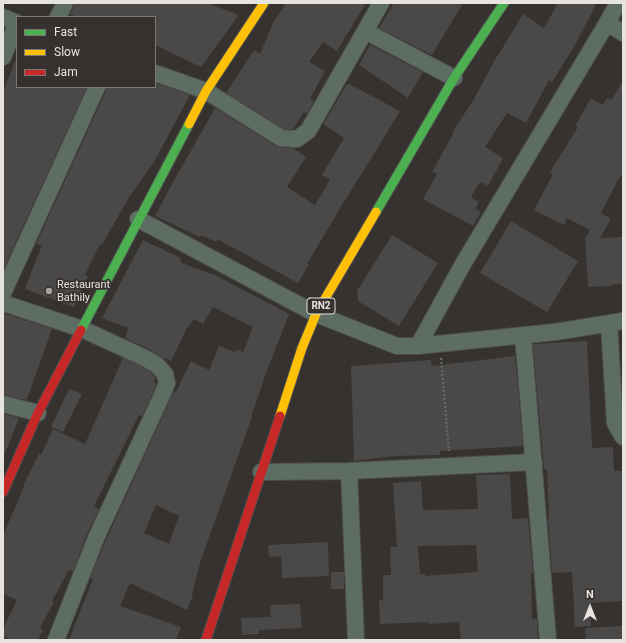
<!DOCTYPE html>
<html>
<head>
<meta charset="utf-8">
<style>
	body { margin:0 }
	#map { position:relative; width:626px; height:643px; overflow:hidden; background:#353230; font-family:Roboto,sans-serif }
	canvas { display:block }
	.frame { position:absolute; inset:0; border:4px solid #e6e3e1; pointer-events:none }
	.legend { position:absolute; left:16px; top:16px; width:140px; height:72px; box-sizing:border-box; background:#36312f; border:1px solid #7c7876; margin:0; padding:5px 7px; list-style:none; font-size:12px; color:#e6e3e1 }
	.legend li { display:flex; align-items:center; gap:8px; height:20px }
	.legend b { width:20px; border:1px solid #7c7876 }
	.north { position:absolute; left:570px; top:587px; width:40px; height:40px; -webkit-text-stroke:3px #36312f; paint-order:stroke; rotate:0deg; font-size:11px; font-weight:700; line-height:16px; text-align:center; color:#e6e3e1 }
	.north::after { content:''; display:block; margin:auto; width:14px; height:18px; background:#e6e3e1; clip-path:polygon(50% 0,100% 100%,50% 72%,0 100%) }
</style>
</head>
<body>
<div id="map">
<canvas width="626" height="643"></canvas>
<div class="frame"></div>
<ul class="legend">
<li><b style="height:5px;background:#4caf50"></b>Fast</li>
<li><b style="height:5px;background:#ffc107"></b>Slow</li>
<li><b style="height:5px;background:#c62828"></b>Jam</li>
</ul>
<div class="north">N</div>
</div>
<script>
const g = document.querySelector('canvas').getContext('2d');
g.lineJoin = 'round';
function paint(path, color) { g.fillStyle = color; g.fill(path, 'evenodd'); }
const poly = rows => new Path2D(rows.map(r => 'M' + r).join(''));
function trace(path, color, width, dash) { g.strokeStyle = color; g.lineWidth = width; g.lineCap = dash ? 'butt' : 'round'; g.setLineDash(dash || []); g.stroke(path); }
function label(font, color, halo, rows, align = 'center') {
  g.font = font + ' Roboto,sans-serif'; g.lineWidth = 3.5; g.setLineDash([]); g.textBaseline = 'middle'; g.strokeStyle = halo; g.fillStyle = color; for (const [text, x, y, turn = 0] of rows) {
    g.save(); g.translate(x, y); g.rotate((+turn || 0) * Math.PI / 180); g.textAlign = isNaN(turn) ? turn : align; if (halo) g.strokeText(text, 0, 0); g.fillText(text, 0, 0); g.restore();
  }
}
paint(poly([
	[74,3,207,3,239,15,201,67,155,45,155,17,76,17,70,14,74,7],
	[286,3,366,3,337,51,323,42,309,62,325,71,310,99,314,101,307,114,304,112,293,129,284,129,226,93,254,50,260,54,273,23],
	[394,3,463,3,432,55,379,28],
	[558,3,597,3,575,45,552,82,549,80,526,123,507,113,485,147,503,158,488,186,480,182,471,197,479,202,475,209,481,212,473,226,423,199,437,174,432,172,454,132,453,131,474,99,497,56,497,57,523,14,544,28],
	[370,45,423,72,408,98,359,65],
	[16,59,17,87,87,87,3,270,3,92],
	[623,80,623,173,617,182,601,213,611,219,600,238,623,237,623,284,612,284,612,286,588,287,585,239,590,230,567,218,564,225,534,210,553,174,550,172,578,127,575,126,591,98,603,105,607,98,612,100],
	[155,83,190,95,154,162,128,199,102,245,100,244,85,275,88,276,74,307,25,289,42,245,36,244,106,91,106,87,155,87],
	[347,84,348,85,349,84,400,111,382,141,342,205,307,264,309,264,298,283,217,239,216,242,201,235,200,237,155,216,172,184,215,108,276,146,280,147,293,148,306,157,287,187,315,205,330,180,322,175,344,138,323,124],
	[511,221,578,261,547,312,480,273],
	[392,235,438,263,399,326,358,301,357,291],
	[143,240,181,258,180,262,192,267,215,275,289,314,266,373,251,417,252,417,200,563,192,595,193,595,187,610,130,583,120,606,181,627,176,640,69,640,93,579,90,578,105,542,174,391,176,392,191,361,209,370,219,346,235,352,238,349,243,352,253,327,213,307,203,324,194,319,187,328,171,361,165,358,164,359,149,349,125,338,128,328,102,318],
	[156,505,179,516,169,544,144,533],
	[3,313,52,329,27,399,26,399,26,400,3,395],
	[587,341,592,448,613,447,614,471,623,471,623,601,589,603,591,626,575,627,572,572,552,573,548,518,549,518,547,469,544,469,533,344],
	[515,356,523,446,440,451,440,455,394,456,354,461,351,366,431,360,432,366],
	[123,358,141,366,151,372,156,378,153,382,157,384,142,416,139,415,94,506,99,509,87,534,73,572,69,570,52,601,54,602,40,628,43,630,38,640,11,640,3,636,3,629,17,600,3,594,3,535,24,487,23,486,39,454,41,455,53,429,85,444],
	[69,389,82,394,63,432,51,427],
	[3,414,19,418,4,456,3,456],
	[510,474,512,519,528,518,533,573,531,573,532,619,537,619,538,640,461,640,459,622,429,624,429,622,380,624,379,600,383,600,383,575,391,575,390,547,397,547,393,483,421,481,423,510,478,509,476,475],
	[476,545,478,572,425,576,425,574,420,574,418,546],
	[328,542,329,576,282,578,281,556,269,557,268,545],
	[331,572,344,572,344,589,331,589],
	[300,604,302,628,259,630,259,634,242,635,241,618,271,617,270,605],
	[623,626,623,640,586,640,585,628]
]), '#4a4948');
const street = poly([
	[3,17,17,23],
	[58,17,65,3],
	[607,23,623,33],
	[365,31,454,78],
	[3,57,17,23],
	[155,73,206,91,281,138,297,139,308,131,381,3],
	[138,219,316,314,397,346,418,346,555,332,623,321],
	[3,293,97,87],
	[3,303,82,329,145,358,157,365,165,374,167,383,163,393,96,538,56,640],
	[609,323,615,423,623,437],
	[523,335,548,640],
	[418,346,463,264,607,23,618,3],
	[3,404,38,413],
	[349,471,356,640],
	[261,472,349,471,534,462]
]);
const fast = poly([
	[376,212,454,78,504,3],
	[81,330,189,124]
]);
const slow = poly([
	[189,124,206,91,264,3],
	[280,416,302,348,316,314,376,212]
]);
const jam = poly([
	[3,492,38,413,81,330],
	[206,640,280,416]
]);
trace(street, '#504e4d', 18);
trace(fast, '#504e4d', 11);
trace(slow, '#504e4d', 11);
trace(jam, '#504e4d', 11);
trace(poly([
	[441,358,449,451]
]), '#626a65', 2.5, [2, 2]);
trace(street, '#5d6d63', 16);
trace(fast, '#4caf50', 9);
trace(slow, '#ffc107', 9);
trace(jam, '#c62828', 9);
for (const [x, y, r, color] of [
	[49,291,4,"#a8a5a3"]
]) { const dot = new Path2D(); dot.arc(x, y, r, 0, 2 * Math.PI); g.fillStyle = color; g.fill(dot); trace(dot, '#36312f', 1.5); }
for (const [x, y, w] of [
	[321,306,28]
]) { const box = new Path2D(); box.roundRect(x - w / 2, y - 8, w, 16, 3); g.fillStyle = '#36312f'; g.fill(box); trace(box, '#e6e3e1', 1); }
label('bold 10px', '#e6e3e1', null, [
	["RN2",321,306]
]);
label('11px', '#e6e3e1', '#36312f', [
	["Restaurant",57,285],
	["Bathily",57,298]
], 'left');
</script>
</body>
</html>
